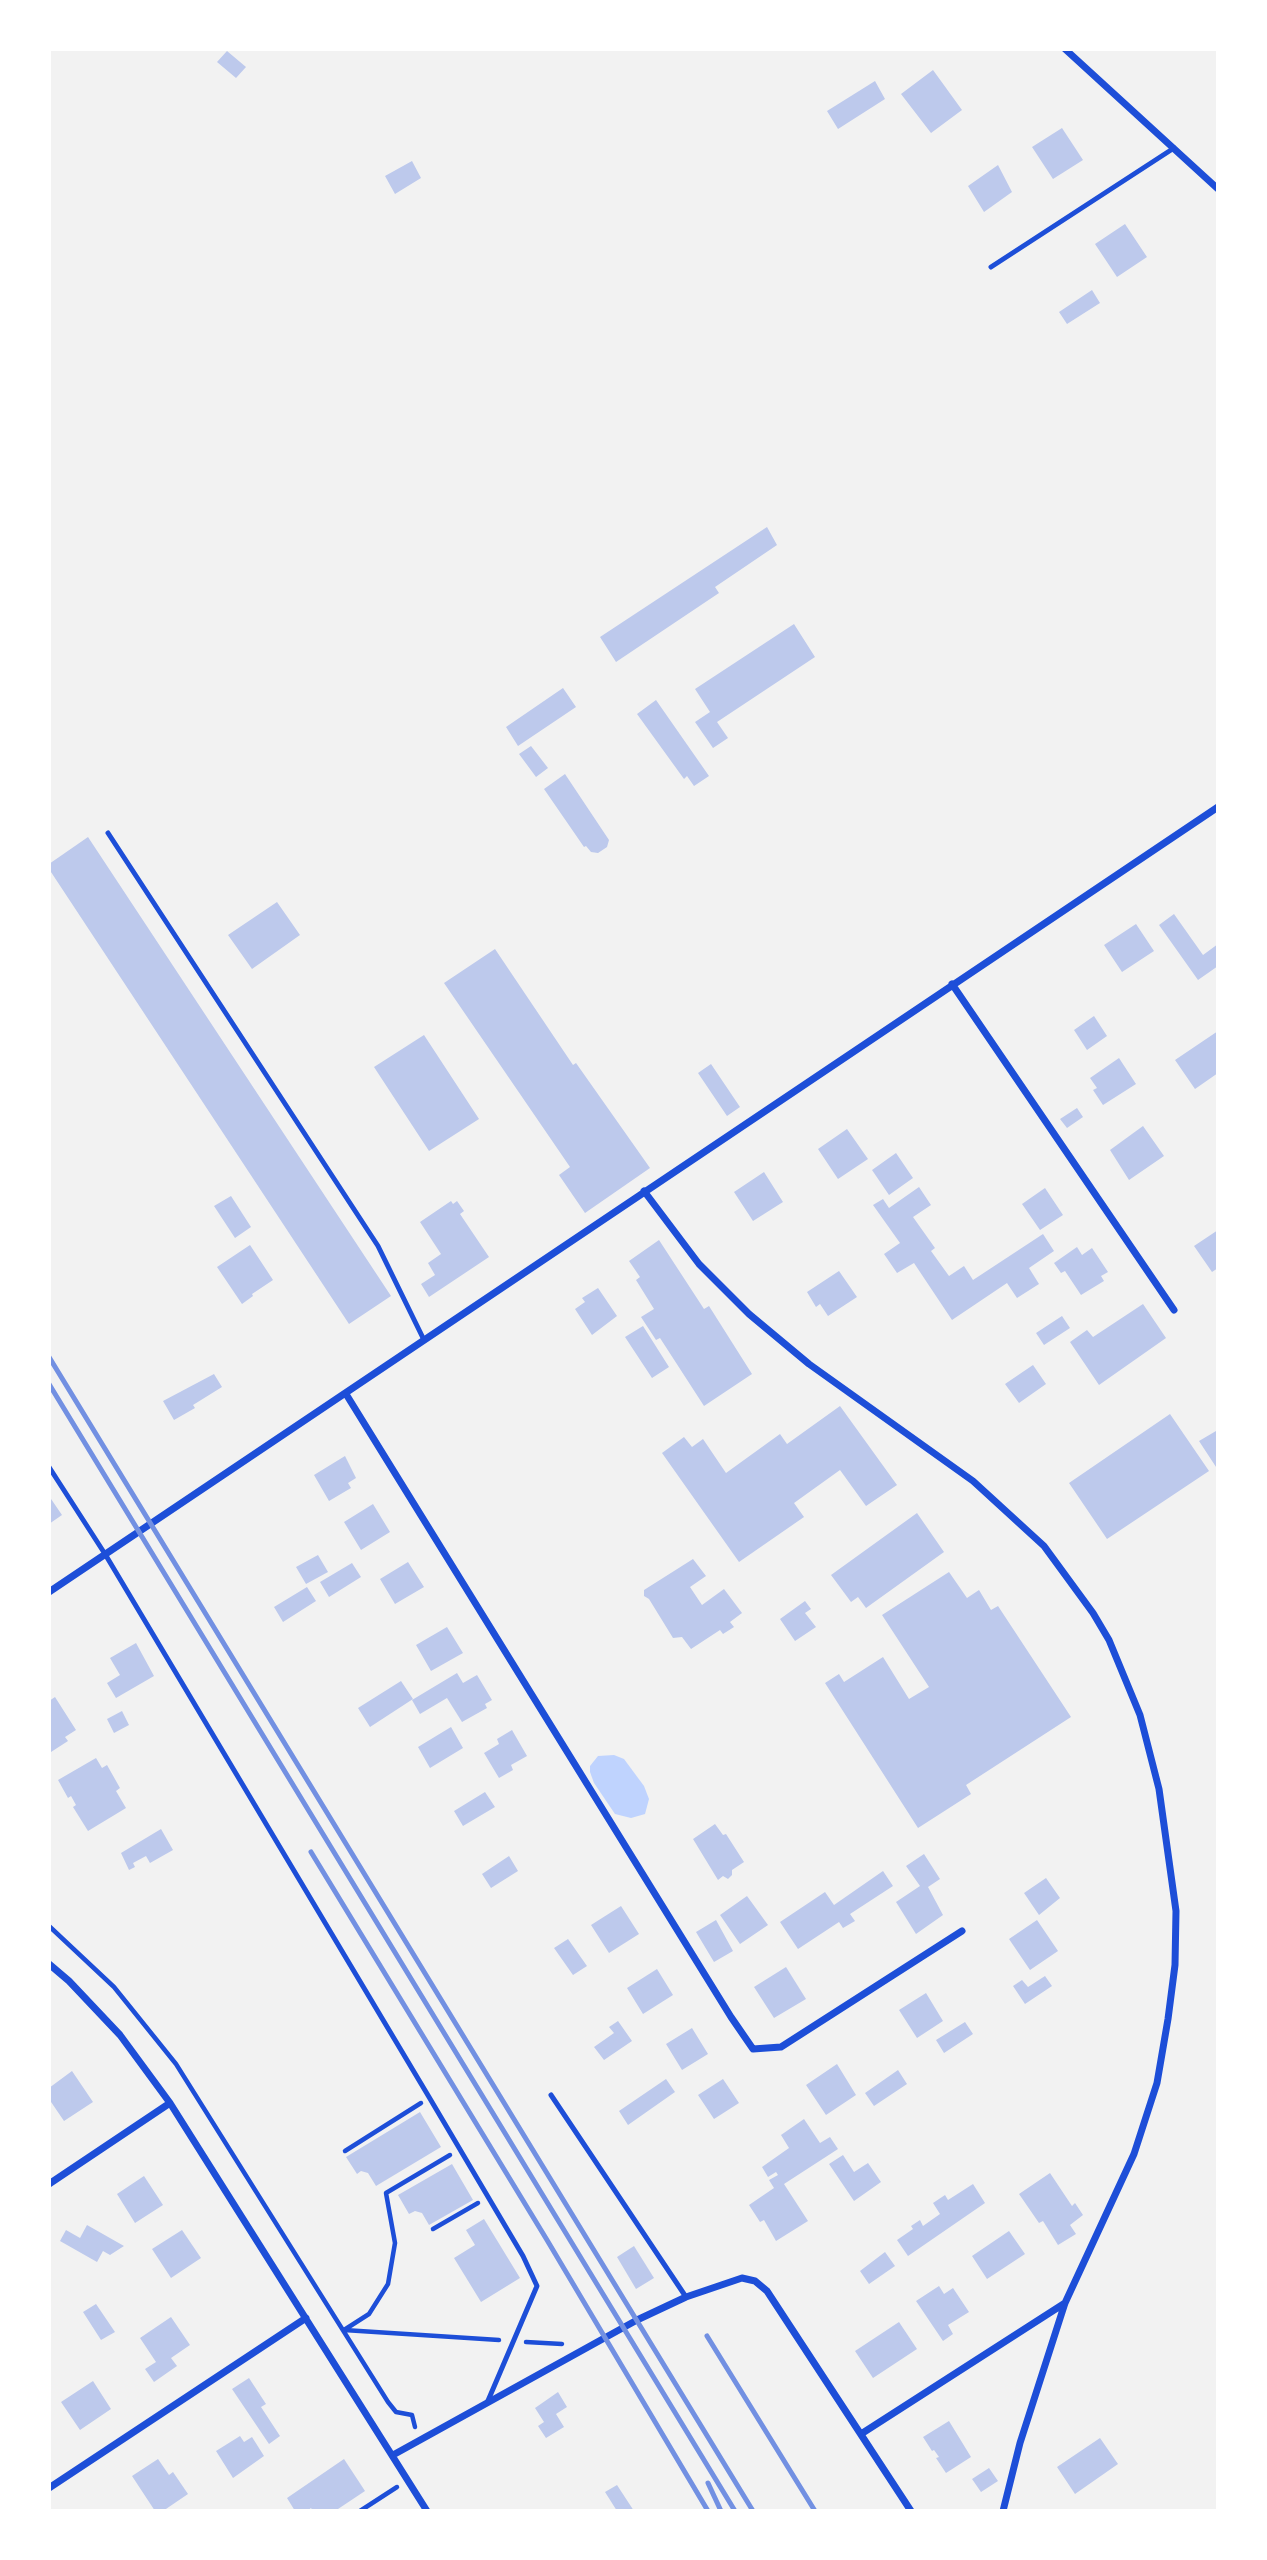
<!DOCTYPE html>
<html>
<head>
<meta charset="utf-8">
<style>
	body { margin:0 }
	#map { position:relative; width:1267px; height:2560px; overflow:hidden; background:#f2f2f2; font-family:"Noto Sans",sans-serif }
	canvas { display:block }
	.frame { position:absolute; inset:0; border:51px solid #fff; pointer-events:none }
</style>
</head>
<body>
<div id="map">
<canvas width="1267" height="2560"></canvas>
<div class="frame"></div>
</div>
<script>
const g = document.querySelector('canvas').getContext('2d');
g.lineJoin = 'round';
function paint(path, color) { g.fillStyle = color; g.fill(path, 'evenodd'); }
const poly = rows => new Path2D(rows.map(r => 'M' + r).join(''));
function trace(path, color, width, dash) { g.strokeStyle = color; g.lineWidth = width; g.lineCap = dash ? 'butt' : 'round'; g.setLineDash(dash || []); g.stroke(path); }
paint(poly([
	[614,1755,624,1759,644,1786,649,1799,645,1814,631,1818,615,1814,594,1783,590,1772,590,1766,598,1756]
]), '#bfd3fe');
paint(poly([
	[227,51,246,67,236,78,217,62],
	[933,70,962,110,931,133,901,94],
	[875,81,885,99,838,129,827,111],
	[1062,128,1083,160,1053,179,1032,147],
	[412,161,421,178,395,194,385,176],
	[998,165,1012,192,984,212,968,186],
	[1125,224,1147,257,1117,277,1095,244],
	[1092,290,1100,303,1067,324,1059,312],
	[767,527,777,545,715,587,719,593,616,662,600,637],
	[794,624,815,657,717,722,728,738,713,748,695,722,710,712,695,689],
	[563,688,576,707,518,746,506,727],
	[656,700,709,776,694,786,687,776,684,779,637,714],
	[531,746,548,768,536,777,519,754],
	[565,774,609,840,607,847,598,853,591,852,586,846,584,847,544,789],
	[88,837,391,1296,349,1324,49,869,49,864],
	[277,902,300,935,252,969,228,935],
	[1174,914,1203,955,1218,944,1218,966,1198,980,1159,925],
	[1136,924,1154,951,1122,972,1104,945],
	[495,949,573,1065,576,1063,650,1168,585,1213,559,1175,570,1167,444,983],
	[1094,1016,1107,1036,1087,1050,1074,1030],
	[1218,1031,1218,1073,1195,1089,1175,1060],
	[424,1035,479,1119,429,1151,374,1067],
	[1119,1058,1136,1084,1103,1105,1093,1090,1097,1088,1090,1078],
	[711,1064,740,1107,727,1116,698,1073],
	[1077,1108,1083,1117,1067,1128,1060,1119],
	[1143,1126,1164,1156,1129,1180,1110,1150],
	[847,1129,868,1159,838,1179,818,1149],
	[896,1153,913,1178,889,1195,872,1170],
	[764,1172,783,1202,753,1221,734,1192],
	[919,1187,931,1205,913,1217,935,1248,931,1251,949,1276,964,1266,973,1280,1043,1234,1054,1251,1029,1268,1039,1284,1017,1298,1007,1283,952,1320,914,1263,897,1273,884,1254,900,1243,873,1205,883,1199,889,1208],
	[1045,1188,1063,1215,1040,1230,1022,1204],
	[231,1196,251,1227,235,1238,214,1206],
	[451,1201,453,1204,457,1201,464,1211,460,1214,489,1257,429,1297,421,1284,435,1275,428,1263,441,1254,420,1222],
	[1218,1230,1218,1268,1212,1272,1194,1246],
	[659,1240,704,1309,709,1306,752,1374,704,1406,660,1338,656,1340,641,1317,654,1309,636,1280,640,1277,629,1261],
	[250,1245,273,1280,252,1294,253,1296,242,1304,217,1267],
	[1077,1247,1082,1255,1092,1248,1108,1272,1101,1276,1104,1281,1081,1295,1065,1271,1061,1273,1054,1263],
	[839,1271,857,1297,828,1316,820,1304,816,1307,807,1292],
	[598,1288,617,1316,592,1335,575,1309,585,1302,582,1298],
	[1143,1304,1166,1338,1099,1385,1070,1342,1087,1330,1093,1337],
	[1062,1316,1070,1328,1044,1345,1036,1333],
	[643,1326,669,1367,652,1378,625,1337],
	[1033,1365,1046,1384,1019,1403,1005,1384],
	[214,1374,222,1387,193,1405,195,1408,174,1420,163,1401],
	[840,1406,897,1485,866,1506,840,1470,794,1503,804,1517,739,1562,662,1453,684,1437,692,1447,703,1439,726,1473,780,1434,787,1444],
	[1170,1414,1209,1471,1107,1539,1069,1483],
	[1216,1431,1218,1434,1218,1470,1199,1441],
	[345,1456,356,1478,348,1483,351,1488,329,1501,314,1475],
	[49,1496,62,1515,49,1524],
	[373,1504,390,1532,361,1550,344,1522],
	[917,1513,944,1552,866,1608,858,1597,851,1602,831,1575],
	[318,1555,328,1572,306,1584,296,1567],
	[693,1559,706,1576,690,1587,702,1605,724,1589,742,1613,730,1622,734,1627,723,1634,720,1630,691,1649,682,1637,673,1638,649,1599,644,1596,644,1590],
	[408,1562,424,1587,395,1604,380,1579],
	[352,1563,361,1577,329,1597,320,1582],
	[949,1572,967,1598,979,1590,991,1610,998,1606,1071,1717,966,1785,971,1794,918,1828,825,1683,839,1674,844,1682,883,1657,909,1699,929,1687,882,1615],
	[307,1587,316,1601,283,1622,274,1607],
	[805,1601,811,1609,805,1613,816,1627,795,1641,780,1619],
	[447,1627,463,1653,431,1671,416,1645],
	[136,1643,154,1676,116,1698,107,1683,120,1675,110,1658],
	[457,1673,463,1683,477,1675,492,1700,485,1704,487,1708,462,1722,447,1698,420,1714,412,1700],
	[401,1681,413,1699,370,1727,358,1708],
	[55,1697,76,1730,65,1737,68,1741,51,1752,49,1749,49,1701],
	[122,1711,129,1725,114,1733,107,1719],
	[451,1727,463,1748,430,1768,418,1747],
	[512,1730,527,1756,511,1765,513,1770,499,1778,484,1753,499,1744,497,1739],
	[96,1758,102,1768,107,1765,120,1788,116,1791,126,1808,88,1831,73,1807,76,1805,71,1796,68,1798,58,1780],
	[485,1792,495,1807,463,1826,454,1811],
	[715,1824,723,1835,726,1834,744,1862,732,1870,732,1875,728,1879,723,1876,718,1880,693,1839],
	[161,1829,173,1850,150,1863,146,1856,133,1863,135,1867,129,1870,121,1853],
	[924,1854,940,1879,928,1887,943,1915,916,1934,896,1902,920,1886,906,1866],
	[509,1856,518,1871,491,1888,482,1874],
	[883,1871,893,1886,850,1914,855,1921,843,1928,839,1922,798,1949,780,1922,825,1892,834,1905],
	[1046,1878,1060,1898,1039,1915,1024,1893],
	[747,1896,768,1925,740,1944,720,1915],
	[621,1906,639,1934,609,1953,591,1925],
	[716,1920,733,1951,714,1962,696,1932],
	[1037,1920,1058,1951,1030,1970,1009,1939],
	[568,1939,587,1966,573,1975,554,1948],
	[786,1967,806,1999,774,2018,754,1987],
	[657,1969,673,1995,643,2014,627,1988],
	[1045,1976,1052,1986,1025,2004,1013,1986,1022,1980,1028,1987],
	[926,1993,943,2021,917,2038,899,2010],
	[618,2021,632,2041,604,2060,594,2047,614,2033,609,2027],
	[965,2022,973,2034,944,2053,936,2040],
	[692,2028,708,2054,682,2070,666,2044],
	[837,2064,856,2095,826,2115,806,2085],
	[898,2070,907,2084,874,2106,865,2093],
	[72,2071,93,2102,64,2121,49,2099,49,2088],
	[666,2079,675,2092,628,2125,619,2111],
	[723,2079,739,2103,714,2119,698,2095],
	[420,2112,441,2147,376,2186,368,2173,361,2171,357,2174,346,2157],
	[804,2119,820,2143,830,2137,838,2149,784,2184,808,2221,776,2241,764,2220,760,2222,749,2205,774,2188,769,2180,778,2175,776,2172,768,2177,762,2167,789,2148,781,2135],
	[843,2155,854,2172,868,2163,881,2182,854,2201,829,2164],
	[452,2164,473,2200,429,2225,422,2213,415,2211,409,2214,398,2195],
	[1050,2173,1072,2206,1075,2203,1083,2215,1070,2225,1076,2234,1058,2245,1043,2221,1039,2223,1019,2194],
	[144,2176,163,2205,135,2223,117,2194],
	[973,2184,985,2203,908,2256,897,2240,913,2229,911,2226,920,2220,923,2226,940,2214,933,2203,945,2195,948,2200],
	[484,2219,520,2278,481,2302,454,2258,475,2245,466,2230],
	[87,2225,124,2246,110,2255,103,2251,97,2262,60,2241,66,2230,80,2238],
	[182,2230,201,2258,171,2278,152,2249],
	[1009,2231,1025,2254,987,2279,972,2256],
	[634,2246,654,2278,636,2289,617,2257],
	[885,2252,895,2266,869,2284,860,2271],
	[939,2286,944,2294,953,2288,969,2312,948,2325,953,2334,943,2341,916,2301],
	[96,2304,115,2332,101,2340,83,2312],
	[171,2317,190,2345,171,2358,177,2366,154,2382,145,2369,156,2362,140,2338],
	[899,2322,917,2349,873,2378,855,2351],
	[249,2378,266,2404,261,2407,280,2436,269,2444,232,2389],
	[93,2381,111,2409,80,2430,61,2402],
	[558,2392,567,2407,556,2414,564,2427,546,2438,538,2426,544,2422,535,2408],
	[949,2421,971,2457,946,2473,936,2458,939,2457,934,2450,932,2451,923,2437],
	[240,2436,244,2442,252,2437,264,2456,233,2478,216,2451],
	[1100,2438,1118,2464,1075,2494,1057,2467],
	[158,2459,169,2475,173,2472,188,2494,163,2511,155,2511,132,2476],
	[344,2459,365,2491,335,2511,313,2511,311,2508,307,2511,295,2511,287,2498],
	[989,2468,998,2481,981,2492,972,2479],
	[617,2485,634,2511,617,2511,605,2492]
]), '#bdc9ec');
trace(poly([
	[49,1926,114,1987,176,2064,388,2402,396,2412,412,2415,415,2427],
	[345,2151,421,2103],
	[433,2229,478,2203],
	[344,2330,499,2340],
	[344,2330,369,2314,388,2284,395,2243,386,2193,450,2155],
	[526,2342,562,2344],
	[360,2511,397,2487]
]), '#1d4ed8', 4.5);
trace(poly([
	[991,267,1174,148],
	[108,833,378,1246,424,1340],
	[49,1467,105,1554,429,2097,523,2256,537,2286,487,2403],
	[551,2095,686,2297]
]), '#1d4ed8', 5);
trace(poly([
	[1065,49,1218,189],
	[952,984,1174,1310],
	[644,1191,699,1264,749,1314,809,1364,973,1481,1044,1546,1093,1613,1109,1640,1140,1715,1159,1789,1176,1911,1175,1965,1168,2019,1157,2083,1134,2154,1065,2303,1020,2443,1003,2511],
	[346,1394,731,2017,753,2049,781,2047,962,1931],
	[49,1592,1218,807],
	[49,1964,69,1981,120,2035,170,2103,427,2511],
	[49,2184,170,2103],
	[861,2434,1065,2303],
	[393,2455,637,2320,686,2297,742,2278,755,2281,767,2291,911,2511],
	[49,2488,306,2318]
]), '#1d4ed8', 7);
trace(poly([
	[49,1357,753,2511],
	[49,1384,735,2511],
	[311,1852,547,2240,708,2511],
	[707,2336,815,2511],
	[708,2483,721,2511]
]), '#7290e2', 5);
</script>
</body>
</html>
